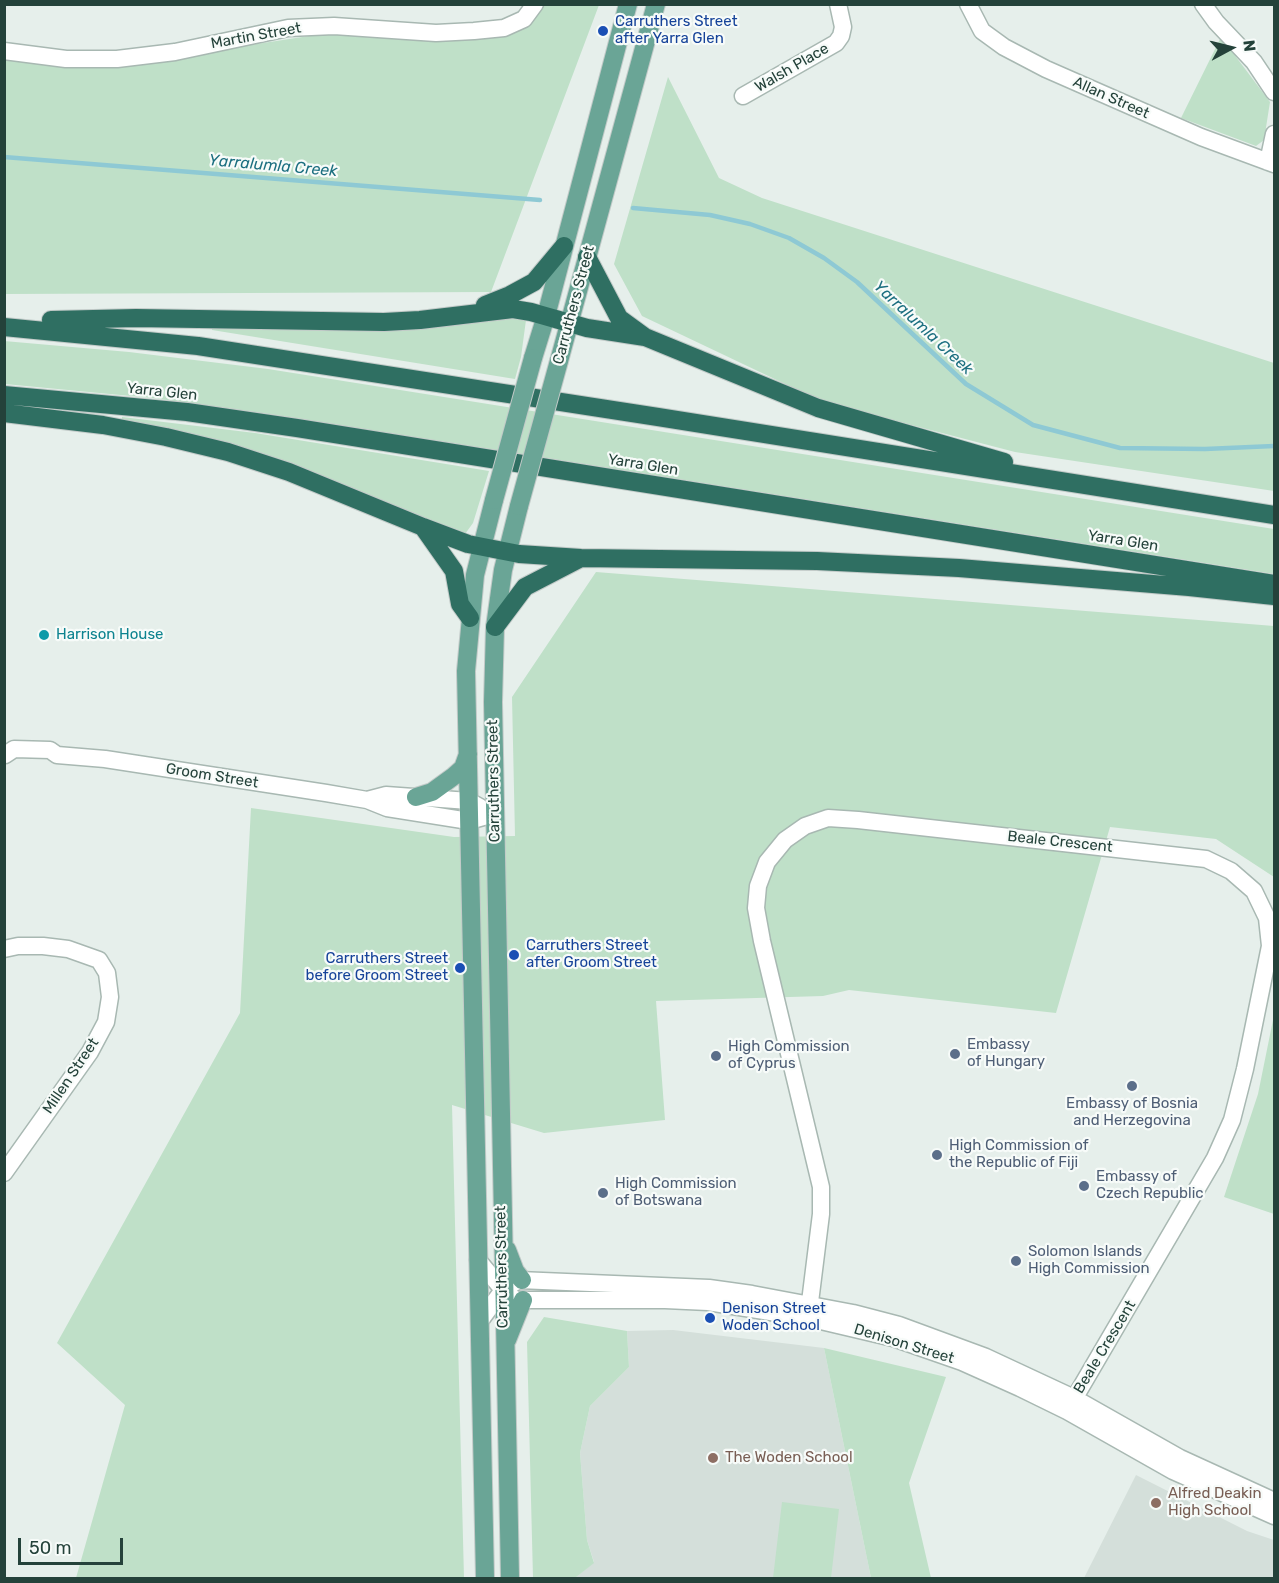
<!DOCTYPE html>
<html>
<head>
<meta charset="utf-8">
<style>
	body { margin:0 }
	#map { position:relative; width:1279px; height:1583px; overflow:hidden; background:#e6efeb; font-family:Rubik,sans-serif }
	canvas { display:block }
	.frame { position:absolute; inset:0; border:6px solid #24423a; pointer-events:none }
	.north { position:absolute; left:1201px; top:18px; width:60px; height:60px; -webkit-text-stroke:4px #f7fbf9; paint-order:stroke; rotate:83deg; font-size:16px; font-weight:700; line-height:24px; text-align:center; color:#24423a }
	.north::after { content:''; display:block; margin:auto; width:21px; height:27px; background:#24423a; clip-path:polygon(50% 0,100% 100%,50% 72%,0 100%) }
	.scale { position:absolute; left:18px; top:1538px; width:105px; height:27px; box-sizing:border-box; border:3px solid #24423a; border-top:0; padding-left:8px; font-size:18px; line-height:21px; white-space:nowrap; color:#24423a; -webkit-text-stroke:4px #f7fbf9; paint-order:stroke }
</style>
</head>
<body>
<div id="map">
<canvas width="1279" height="1583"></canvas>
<div class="frame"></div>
<div class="north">N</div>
<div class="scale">50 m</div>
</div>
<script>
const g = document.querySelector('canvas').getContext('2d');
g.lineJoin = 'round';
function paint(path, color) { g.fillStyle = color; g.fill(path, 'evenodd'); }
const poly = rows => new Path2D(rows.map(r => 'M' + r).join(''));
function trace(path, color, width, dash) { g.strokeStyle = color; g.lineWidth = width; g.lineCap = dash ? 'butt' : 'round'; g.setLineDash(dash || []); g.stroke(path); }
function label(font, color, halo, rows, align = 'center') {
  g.font = font + ' Rubik,sans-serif'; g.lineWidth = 4.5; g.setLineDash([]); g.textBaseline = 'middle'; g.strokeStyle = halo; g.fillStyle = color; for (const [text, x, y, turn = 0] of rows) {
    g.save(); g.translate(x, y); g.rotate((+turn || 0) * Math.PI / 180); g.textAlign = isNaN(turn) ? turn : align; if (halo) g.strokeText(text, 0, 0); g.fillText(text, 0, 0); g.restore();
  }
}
paint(poly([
	[673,1330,824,1348,871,1578,575,1578,594,1562,587,1540,580,1453,590,1406,629,1367,627,1331],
	[1136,1475,1247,1531,1274,1540,1274,1578,1084,1578]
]), '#d4dfda');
paint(poly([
	[541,5,599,5,491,292,5,294,4,60,126,64,335,32,507,36,536,13],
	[1221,37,1270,102,1264,140,1256,146,1181,118],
	[668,77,719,178,762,198,1274,363,1274,491,1015,452,823,402,642,316,614,264],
	[500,317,525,318,526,320,521,357,515,379,212,330,212,325],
	[4,341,129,352,268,369,1274,529,1274,574,276,415,152,398,5,384],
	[122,417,255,433,489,471,473,523,465,534,122,421],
	[596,572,1274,626,1274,877,1216,839,1110,827,1056,1013,849,990,823,996,656,1001,665,1120,544,1133,452,1105,464,1578,76,1578,125,1405,57,1343,240,1013,251,808,454,837,515,836,512,697],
	[1274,1015,1274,1214,1224,1197,1258,1094],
	[544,1317,627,1331,629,1367,590,1406,580,1453,587,1540,594,1563,575,1578,533,1578,527,1342],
	[824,1348,946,1377,909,1483,931,1578,871,1578],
	[782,1502,839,1509,831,1578,773,1578]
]), '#bfe0c8');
trace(poly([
	[4,157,540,200],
	[633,208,710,215,750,224,789,238,824,258,857,282,966,384,1033,425,1120,448,1205,449,1274,446]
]), '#8ec9d4', 4.5);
const minor = poly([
	[968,4,982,31,1004,47,1046,69,1201,137,1274,164],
	[1203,4,1216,22,1254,62,1274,92],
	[4,51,66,59,117,59,175,52,288,28,334,26,436,33,474,31,504,28,524,19,535,4],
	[743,96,836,43,841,36,843,27,838,4],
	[1268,162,1274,134],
	[5,755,14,749,50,750,57,755,105,759,326,793,367,800,387,808,469,821,494,814],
	[367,800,386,795,469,801,480,807],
	[4,949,18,946,43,946,68,949,99,960,107,973,110,997,106,1022,90,1052,4,1173],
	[478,1260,503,1290,516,1300,665,1300,708,1302,808,1318,893,1338,962,1362,1020,1388,1067,1411,1173,1471,1274,1516],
	[808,1318,821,1214,821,1187,762,941,756,908,758,886,767,862,785,840,805,826,828,818,858,820,1206,859,1231,871,1254,891,1267,918,1270,946,1245,1069,1232,1120,1215,1158,1067,1411],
	[480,1321,503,1290,519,1280,709,1288,752,1294,853,1313,899,1325,986,1357,1074,1398,1180,1458,1274,1501]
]);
const major = poly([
	[533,358,546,316,628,4],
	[559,361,656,4],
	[416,797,432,792,454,776,463,768,468,754],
	[507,1250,515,1271,522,1280],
	[507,1340,523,1300],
	[485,1578,466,671,475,575,494,500],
	[510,1578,493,702,495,627,503,570,519,506]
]);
const highway = poly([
	[587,257,619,318,645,337,818,408,1004,462],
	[485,305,510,295,534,282,564,246],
	[51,320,136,318,384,322,420,320,513,309,531,312,587,328,645,337],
	[4,327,198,346,658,417,1274,515],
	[4,395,187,412,297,428,1274,584],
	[4,413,103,425,166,437,228,452,289,472,423,527,468,544,519,554,581,558,817,561,959,568,1189,587,1274,596],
	[423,527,454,571,460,604,470,618],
	[495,627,525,587,579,559]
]);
trace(minor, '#a8b8b2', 19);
trace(major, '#c2cac8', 20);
trace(highway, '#c2cac8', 20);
trace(minor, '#fff', 16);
trace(major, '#6aa596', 18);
trace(highway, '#2f6f62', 18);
const majorBridge = poly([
	[494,500,533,358],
	[519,506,559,361]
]);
trace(majorBridge, '#c2cac8', 20, []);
trace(majorBridge, '#6aa596', 18);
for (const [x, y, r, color] of [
	[603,31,6,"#1a4fb4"],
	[44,635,6,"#0f9aa8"],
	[514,955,6,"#1a4fb4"],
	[460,968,6,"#1a4fb4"],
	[955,1054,6,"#5c6f8a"],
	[716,1056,6,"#5c6f8a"],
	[1132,1086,6,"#5c6f8a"],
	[937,1155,6,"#5c6f8a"],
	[1084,1186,6,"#5c6f8a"],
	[603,1193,6,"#5c6f8a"],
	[1016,1261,6,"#5c6f8a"],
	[710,1318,6,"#1a4fb4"],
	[713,1458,6,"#8d6e63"],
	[1156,1503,6,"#8d6e63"]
]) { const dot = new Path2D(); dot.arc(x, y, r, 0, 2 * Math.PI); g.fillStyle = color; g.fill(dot); trace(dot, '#f7fbf9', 2); }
label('15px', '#164399', '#f7fbf9', [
	["Carruthers Street",615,22],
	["after Yarra Glen",615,39],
	["Carruthers Street",526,946],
	["after Groom Street",526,963],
	["Carruthers Street",448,959,"right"],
	["before Groom Street",448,976,"right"],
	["Denison Street",722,1309],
	["Woden School",722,1326]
], 'left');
label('15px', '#24423a', '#f7fbf9', [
	["Martin Street",256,36,-10],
	["Walsh Place",792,68,-30],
	["Allan Street",1111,98,24],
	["Carruthers Street",574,305,-75],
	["Yarra Glen",162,392,6],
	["Yarra Glen",643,465,9],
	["Yarra Glen",1123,541,9],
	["Groom Street",212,776,9],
	["Carruthers Street",494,781,-91],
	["Beale Crescent",1060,842,6],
	["Millen Street",71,1076,-56],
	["Carruthers Street",502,1267,-91],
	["Denison Street",904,1344,17],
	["Beale Crescent",1105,1347,-59]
]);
label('15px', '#0d838f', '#f7fbf9', [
	["Harrison House",56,635]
], 'left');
label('15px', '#4e5e75', '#f7fbf9', [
	["Embassy",967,1045],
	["of Hungary",967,1062],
	["High Commission",728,1047],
	["of Cyprus",728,1064],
	["Embassy of Bosnia",1132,1104,"center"],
	["and Herzegovina",1132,1121,"center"],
	["High Commission of",949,1146],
	["the Republic of Fiji",949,1163],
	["Embassy of",1096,1177],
	["Czech Republic",1096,1194],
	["High Commission",615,1184],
	["of Botswana",615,1201],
	["Solomon Islands",1028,1252],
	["High Commission",1028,1269]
], 'left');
label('15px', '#785e54', '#f7fbf9', [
	["The Woden School",725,1458],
	["Alfred Deakin",1168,1494],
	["High School",1168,1511]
], 'left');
label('italic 16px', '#1c6f80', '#f7fbf9', [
	["Yarralumla Creek",273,166,5],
	["Yarralumla Creek",923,328,43]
]);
</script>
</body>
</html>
